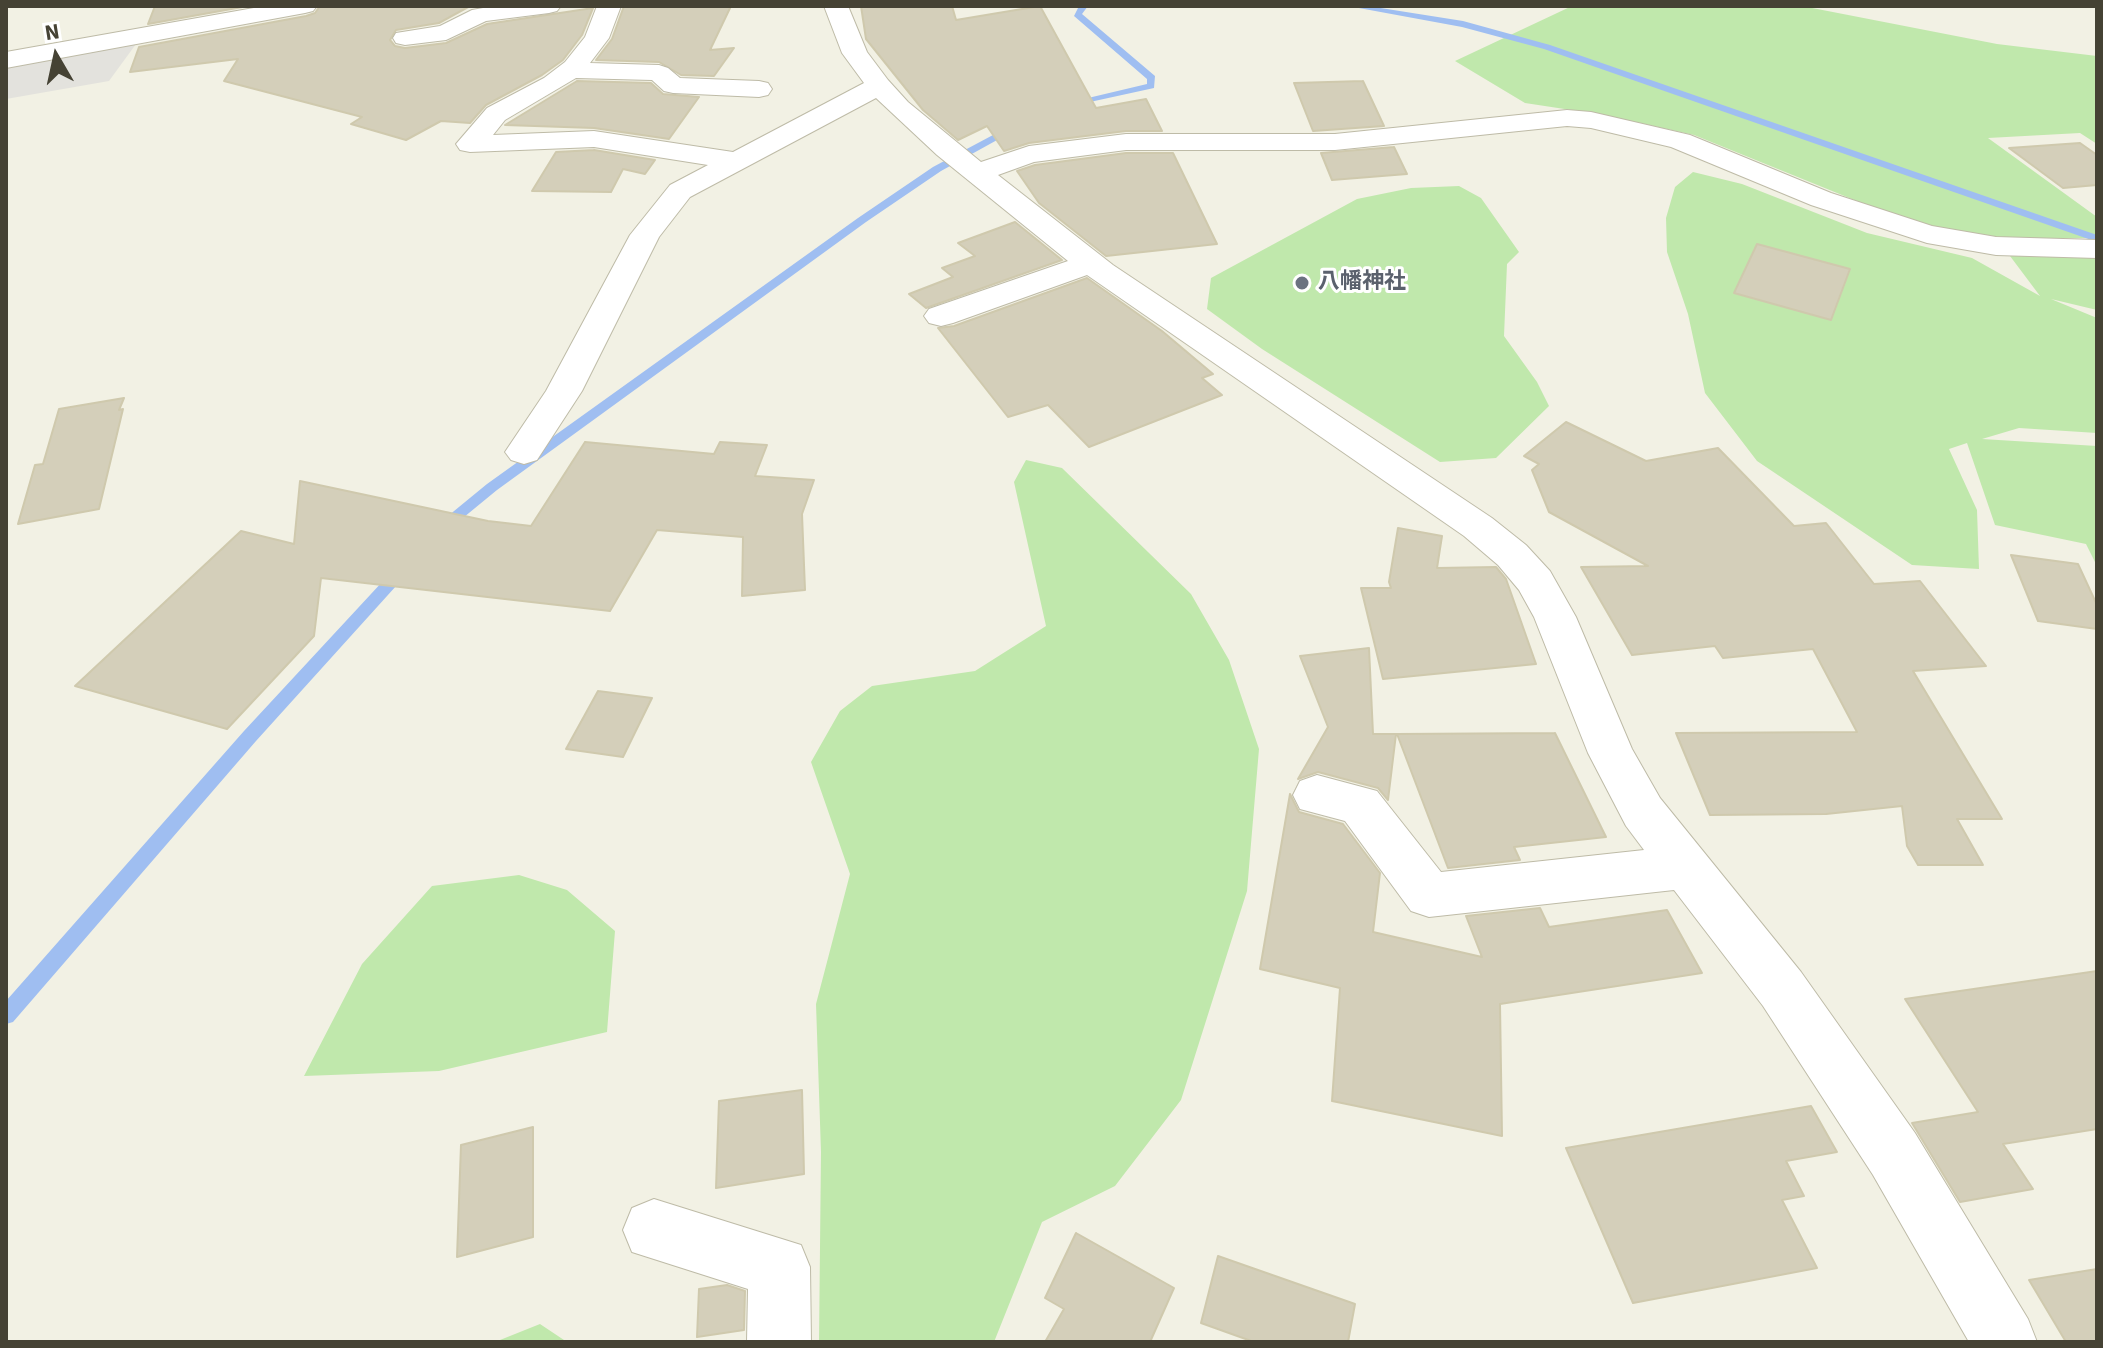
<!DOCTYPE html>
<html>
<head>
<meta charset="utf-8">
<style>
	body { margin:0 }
	#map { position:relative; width:2103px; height:1348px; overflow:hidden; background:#f2f1e4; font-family:"Source Sans 3",sans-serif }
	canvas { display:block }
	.frame { position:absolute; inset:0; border:8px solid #454234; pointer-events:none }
	.north { position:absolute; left:16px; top:16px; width:80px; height:80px; -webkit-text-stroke:6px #fff; paint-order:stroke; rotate:351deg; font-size:22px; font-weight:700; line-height:32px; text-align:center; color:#454234 }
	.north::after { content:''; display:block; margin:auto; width:28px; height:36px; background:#454234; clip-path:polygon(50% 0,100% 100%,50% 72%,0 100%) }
</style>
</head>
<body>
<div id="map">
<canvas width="2103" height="1348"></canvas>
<div class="frame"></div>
<div class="north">N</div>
</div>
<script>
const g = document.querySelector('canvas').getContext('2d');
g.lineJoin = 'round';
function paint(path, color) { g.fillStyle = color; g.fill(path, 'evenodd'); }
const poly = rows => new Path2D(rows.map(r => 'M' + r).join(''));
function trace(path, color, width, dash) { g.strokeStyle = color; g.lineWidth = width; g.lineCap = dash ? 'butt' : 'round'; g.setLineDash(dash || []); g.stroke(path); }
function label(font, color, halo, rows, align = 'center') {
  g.font = font + ' "Source Sans 3","Noto Sans JP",sans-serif'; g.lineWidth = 6; g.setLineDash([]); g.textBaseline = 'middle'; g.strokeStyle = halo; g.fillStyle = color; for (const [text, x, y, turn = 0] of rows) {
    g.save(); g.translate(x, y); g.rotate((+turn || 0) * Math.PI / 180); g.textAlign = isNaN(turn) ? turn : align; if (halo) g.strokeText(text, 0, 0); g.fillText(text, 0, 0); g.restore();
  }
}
paint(poly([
	[1572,6,1802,6,1997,44,2097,56,2097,144,2080,133,1988,138,2097,217,2097,238,1990,238,1916,225,1694,135,1604,115,1525,103,1455,61],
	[1693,172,1742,184,1867,233,1972,258,2040,296,2010,256,2097,256,2097,310,2051,299,2097,318,2097,433,2019,428,1982,439,2097,446,2097,566,2086,544,1995,525,1967,443,1949,449,1977,510,1979,569,1912,565,1757,461,1705,393,1688,314,1667,252,1666,218,1675,187],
	[1459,186,1481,198,1519,252,1507,264,1504,336,1537,382,1549,406,1496,458,1440,462,1262,349,1207,309,1211,278,1357,199,1411,188],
	[1026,460,1062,468,1191,594,1229,660,1259,749,1247,891,1181,1100,1115,1186,1042,1222,994,1342,819,1342,821,1152,816,1004,850,874,811,762,840,711,872,686,975,671,1046,626,1014,482],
	[519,875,567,890,615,931,607,1032,439,1071,304,1076,362,964,432,886],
	[540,1324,567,1342,495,1342]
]), '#c0e8ac');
paint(poly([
	[136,44,109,81,6,99,6,66]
]), '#e3e2dd');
paint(poly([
	[1079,6,1088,6,1082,14,1155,76,1154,88,1067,107,1067,103,1147,84,1147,79,1074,16,1079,6],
	[1348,6,1368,6,1463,21,1550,45,2097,235,2097,242,1544,49,1462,27,1348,6],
	[1008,127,1017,129,941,171,866,222,497,490,447,531,437,531,435,528,437,525,487,484,858,218,933,167,1008,127],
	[401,566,408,571,406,575,256,741,13,1022,6,1024,6,1001,244,731,396,567,401,566]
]), '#9fbef1');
const building = poly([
	[155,6,248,6,148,24,155,6],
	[320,6,470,6,439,23,396,30,390,40,395,46,405,48,446,43,487,24,593,8,582,35,563,60,542,75,486,105,470,123,441,121,406,140,351,124,362,117,224,81,238,59,130,72,139,47,306,16,315,13,320,6],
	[624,6,731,6,710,50,734,48,714,76,681,75,659,62,596,60,612,39,624,6],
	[861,6,952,6,956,20,1040,6,1096,108,1146,99,1162,131,1126,131,1029,143,1004,151,987,126,958,140,923,110,866,39,861,6],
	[577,81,651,83,663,94,699,97,669,139,594,128,505,125,577,81],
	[1363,81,1384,126,1313,131,1294,83,1363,81],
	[2080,143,2097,155,2097,185,2063,188,2009,148,2080,143],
	[1394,147,1407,174,1332,180,1321,153,1394,147],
	[594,150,655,160,645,174,623,169,611,192,532,191,556,152,594,150],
	[1126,153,1173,153,1217,244,1106,256,1039,203,1017,171,1035,165,1126,153],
	[1015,222,1062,260,926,308,909,294,953,277,942,268,975,256,958,243,1015,222],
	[1757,244,1850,269,1831,320,1734,293,1757,244],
	[1087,278,1162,331,1213,374,1202,378,1222,395,1089,447,1048,405,1008,417,938,328,954,326,1087,278],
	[124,398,119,410,123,409,99,509,18,524,35,465,43,464,59,409,124,398],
	[1566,422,1646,461,1718,448,1794,526,1826,523,1874,584,1920,581,1986,666,1913,671,2002,819,1957,819,1983,865,1918,865,1907,846,1902,806,1826,814,1710,815,1676,733,1857,732,1813,649,1723,658,1715,646,1632,655,1581,567,1648,566,1549,512,1532,470,1539,464,1524,456,1566,422],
	[585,442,714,454,720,442,767,445,755,476,814,480,802,514,805,590,742,596,743,537,657,530,610,611,321,578,314,636,227,729,75,686,241,531,294,544,300,481,488,521,531,526,585,442],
	[1398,528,1442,536,1437,568,1496,567,1506,579,1536,664,1383,679,1361,588,1391,588,1389,582,1398,528],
	[2011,555,2078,564,2097,605,2097,629,2038,621,2011,555],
	[1369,648,1373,734,1396,734,1388,800,1378,788,1318,772,1298,779,1328,727,1300,656,1369,648],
	[598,691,652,698,623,757,566,749,598,691],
	[1555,733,1606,837,1514,847,1520,860,1448,868,1397,734,1555,733],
	[1290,794,1299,812,1343,824,1380,873,1373,932,1482,957,1466,916,1540,908,1549,927,1667,910,1702,973,1500,1004,1502,1136,1332,1101,1340,988,1260,969,1290,794],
	[2097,971,2097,1129,2003,1144,2033,1189,1960,1202,1912,1123,1978,1112,1905,999,2097,971],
	[802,1090,804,1174,716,1188,719,1101,802,1090],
	[1811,1106,1837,1152,1786,1161,1804,1196,1782,1200,1817,1268,1633,1303,1566,1148,1811,1106],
	[533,1127,533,1237,457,1257,461,1145,533,1127],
	[1076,1233,1174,1288,1150,1342,1045,1342,1064,1309,1045,1298,1076,1233],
	[1218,1256,1355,1304,1348,1342,1254,1342,1201,1323,1218,1256],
	[2097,1269,2097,1342,2066,1342,2029,1280,2097,1269],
	[727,1285,745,1291,744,1330,697,1337,699,1289,727,1285]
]);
paint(building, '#d4cfba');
trace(building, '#cfc9ad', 2);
const street = poly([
	[265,6,317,6,313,11,305,13,6,68,6,52,265,6],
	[494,6,561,6,557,11,549,13,486,21,446,40,405,45,396,43,393,38,396,33,440,26,472,10,494,6],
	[597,6,621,6,609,38,590,63,659,65,668,68,680,78,759,81,768,83,772,89,768,95,759,97,673,93,664,91,652,80,576,78,505,120,493,135,594,131,733,152,864,83,842,53,824,6,848,6,867,52,888,80,908,102,981,162,1029,146,1126,134,1335,134,1567,110,1591,112,1690,135,1831,193,1932,226,1996,237,2097,240,2097,258,1996,255,1927,243,1811,205,1671,147,1591,128,1567,126,1335,150,1126,150,1034,162,998,175,1113,265,1492,518,1526,545,1550,571,1576,617,1632,749,1660,798,1801,972,1915,1133,2028,1319,2037,1342,1969,1342,1873,1175,1763,1006,1674,890,1429,917,1411,911,1345,821,1300,809,1293,795,1300,781,1317,775,1377,791,1441,872,1644,850,1626,826,1588,753,1534,617,1519,590,1498,565,1464,536,1087,275,953,323,941,326,929,323,924,316,929,309,1068,261,937,155,876,98,690,197,659,237,582,391,537,460,524,464,511,460,505,452,546,391,630,235,670,185,708,165,594,147,470,152,460,150,456,144,487,108,544,78,565,62,585,37,597,6],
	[654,1199,801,1245,810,1267,811,1342,747,1342,748,1289,632,1252,623,1230,632,1208,654,1199]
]);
trace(street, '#bebba7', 2);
paint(street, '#fff');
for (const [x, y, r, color] of [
	[1302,283,8,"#6b7280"]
]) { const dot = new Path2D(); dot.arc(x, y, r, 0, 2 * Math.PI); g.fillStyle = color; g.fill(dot); trace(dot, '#fff', 3); }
label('bold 22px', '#5b616d', '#fff', [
	["八幡神社",1318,283]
], 'left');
</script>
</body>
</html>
